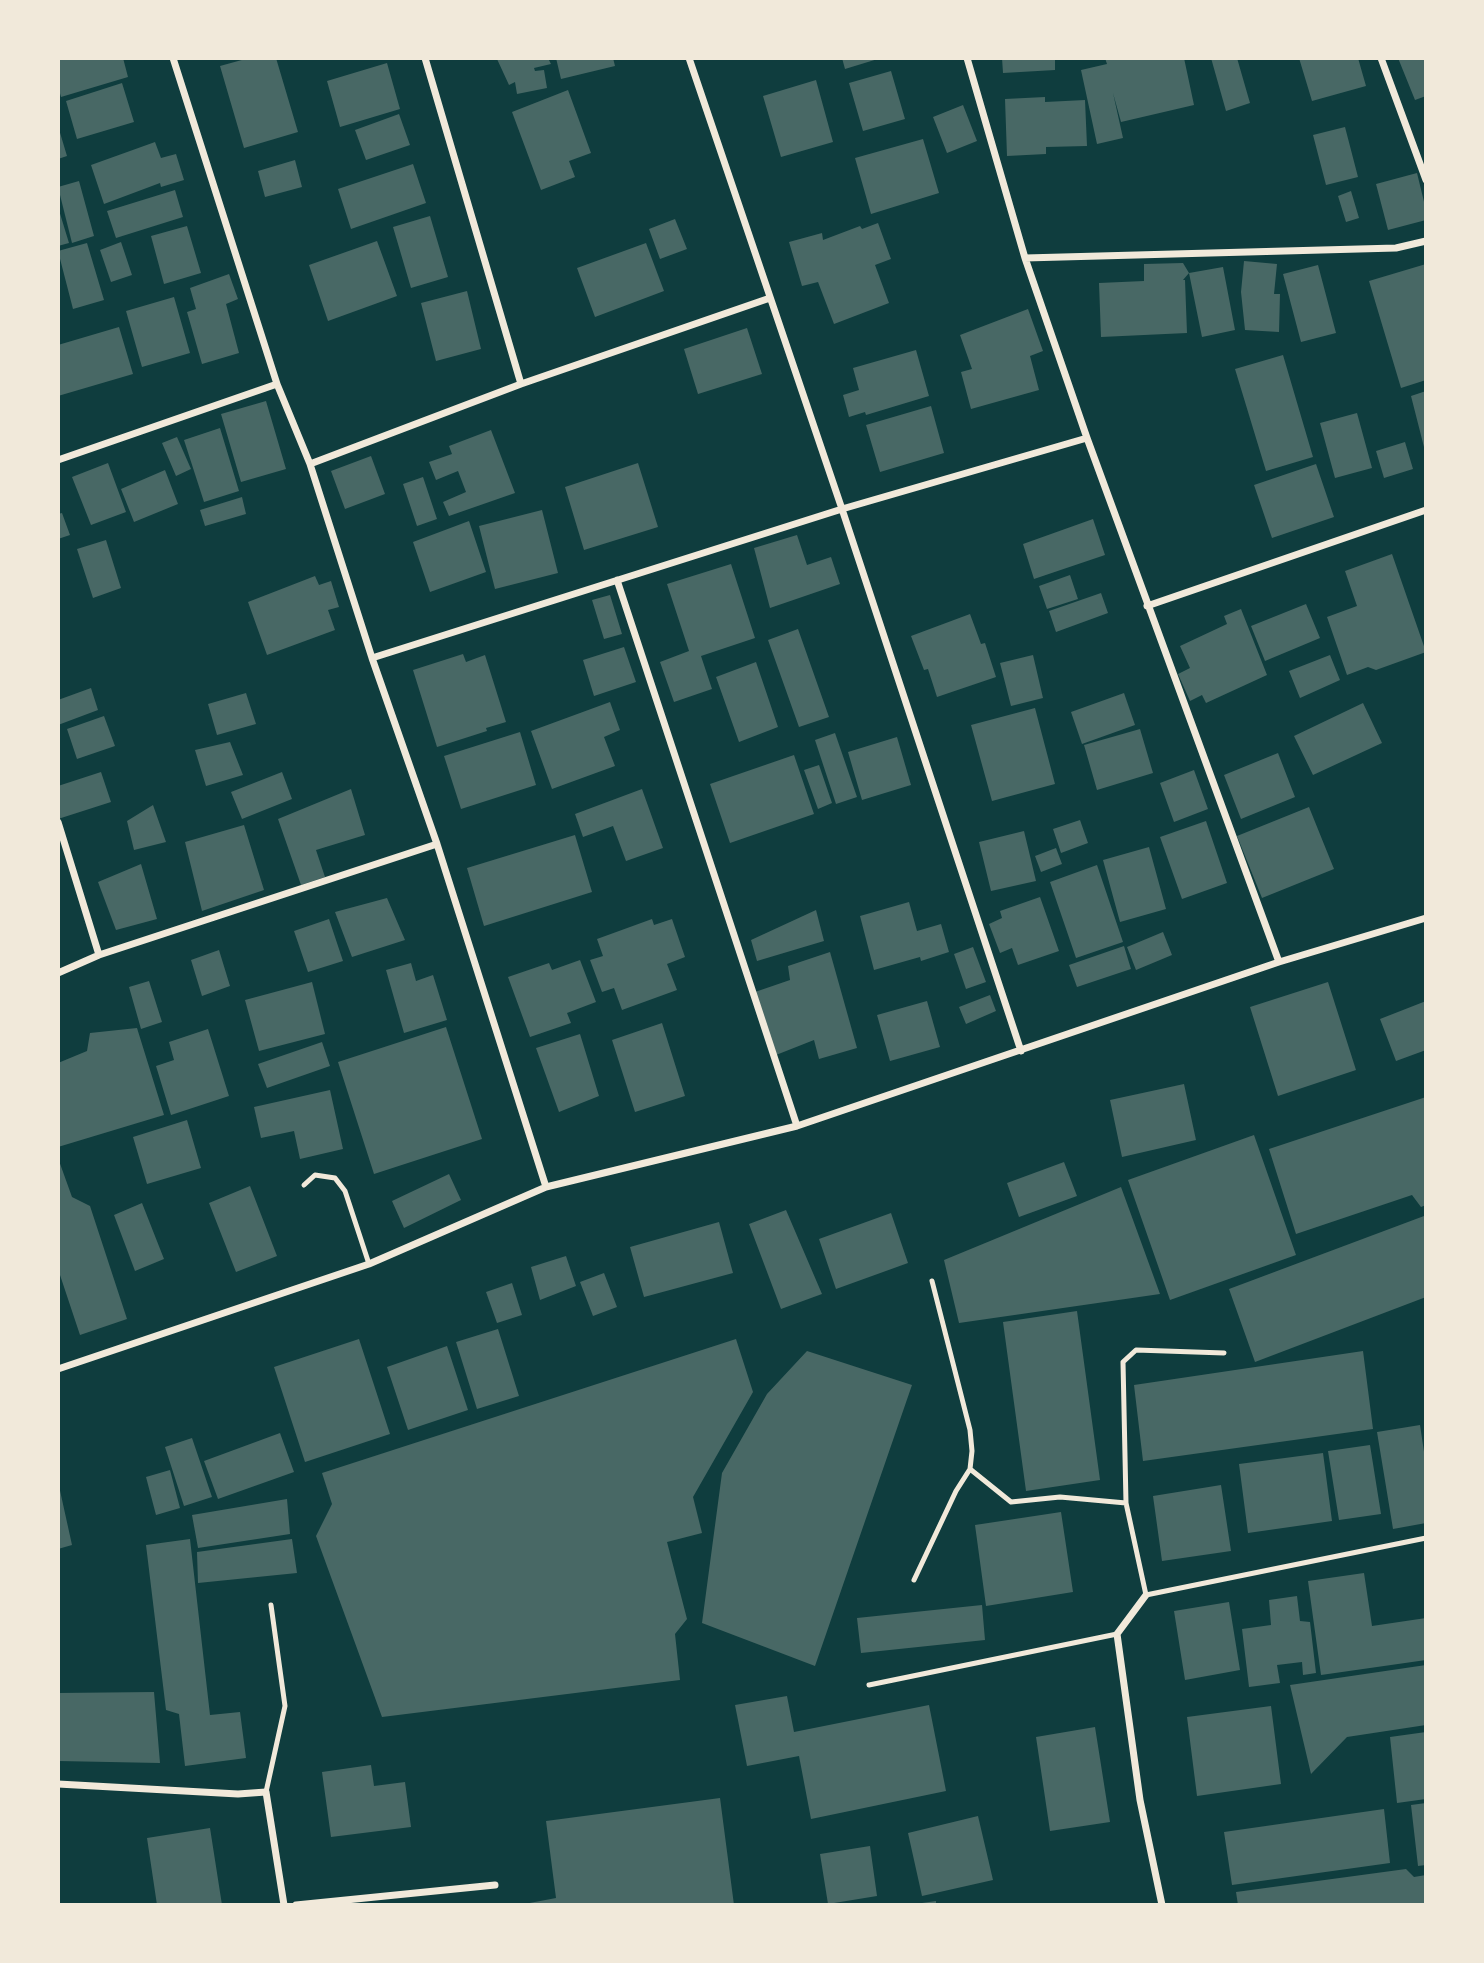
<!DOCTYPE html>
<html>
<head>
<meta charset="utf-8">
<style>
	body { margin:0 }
	#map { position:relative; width:1484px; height:1963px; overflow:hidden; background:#0f3d3e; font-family:"IBM Plex Serif",serif }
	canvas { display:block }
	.frame { position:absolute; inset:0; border:60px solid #f1e9da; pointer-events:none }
</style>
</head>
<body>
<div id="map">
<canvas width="1484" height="1963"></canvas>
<div class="frame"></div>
</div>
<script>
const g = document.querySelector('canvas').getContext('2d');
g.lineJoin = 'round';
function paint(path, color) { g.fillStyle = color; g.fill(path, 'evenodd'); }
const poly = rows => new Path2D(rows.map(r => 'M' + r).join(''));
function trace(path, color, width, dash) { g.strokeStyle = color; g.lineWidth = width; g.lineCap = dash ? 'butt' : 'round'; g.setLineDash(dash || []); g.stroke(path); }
paint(poly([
	[58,58,123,58,128,77,61,97,58,86],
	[249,58,276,58,298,132,244,148,220,66],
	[499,58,548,58,551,64,534,68,535,71,544,70,547,88,517,94,515,82,509,85,497,59],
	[556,58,613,58,615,66,561,79],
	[842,58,881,58,845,69],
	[1002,58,1055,58,1055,70,1003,73],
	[1105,58,1184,58,1194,105,1121,122,1113,93,1123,138,1097,144,1081,70,1107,64],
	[1211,58,1237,58,1250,103,1226,111],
	[1299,58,1358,58,1366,86,1312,101],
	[1398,58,1426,58,1426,96,1415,100],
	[387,63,400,109,340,127,327,81],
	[891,71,905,119,863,131,849,83],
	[816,80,833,142,781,157,763,96],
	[122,83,134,122,77,139,66,101],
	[568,90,591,153,569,161,575,177,541,190,512,112],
	[1045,97,1045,102,1085,100,1087,146,1046,147,1046,154,1007,156,1005,99],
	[963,105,977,141,947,153,933,117],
	[399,114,410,145,366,160,355,130],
	[58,126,67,156,58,159],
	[1345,127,1358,177,1326,185,1313,135],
	[923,139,939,193,871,214,855,158],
	[155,142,161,158,176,154,184,180,161,187,160,183,104,204,91,165],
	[295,160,302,187,265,197,258,171],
	[413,164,426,203,351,229,338,189],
	[1417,173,1426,210,1426,220,1388,230,1376,184],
	[79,181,94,236,72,243,58,187],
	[175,190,183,217,116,238,107,211],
	[1351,191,1359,218,1346,222,1338,196],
	[58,207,69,243,58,246],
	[430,216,448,277,411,288,393,227],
	[675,219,687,249,660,259,649,229],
	[878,223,891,259,875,265,889,303,834,324,818,282,802,286,789,242,822,233,823,240,860,226,862,229],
	[187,226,201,273,164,284,151,236],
	[377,241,397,296,328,321,309,265],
	[121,242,132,275,111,282,100,250],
	[87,243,104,300,73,309,58,251],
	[646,243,664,291,595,317,577,268],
	[1244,261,1277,264,1274,294,1280,294,1279,332,1245,330,1241,292],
	[1183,263,1189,273,1183,280,1185,280,1187,333,1101,337,1099,283,1144,281,1144,264],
	[1426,264,1426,380,1401,388,1369,281],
	[1318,265,1336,333,1301,342,1283,274],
	[1223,267,1235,330,1202,337,1189,273],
	[229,274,238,299,226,304,239,353,202,364,187,312,196,309,190,288],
	[467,291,481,349,436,361,421,303],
	[174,297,190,353,142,367,126,311],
	[1028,309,1043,351,1030,356,1039,390,971,409,961,372,972,369,960,335],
	[119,327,133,374,58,396,58,345],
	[747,328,762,374,698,394,684,349],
	[916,350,929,396,866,415,865,412,849,417,843,395,859,390,853,368],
	[1283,355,1313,457,1266,471,1235,369],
	[1426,391,1426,451,1425,451,1411,396],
	[266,401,286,469,241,482,221,414],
	[931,406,944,453,880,472,866,425],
	[1357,413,1372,468,1335,478,1320,423],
	[220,428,239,491,204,502,184,440],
	[491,430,515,493,449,516,443,502,466,492,458,471,436,480,429,462,452,454,449,446],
	[177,437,191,469,176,476,162,443],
	[1405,442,1413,469,1384,478,1376,451],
	[371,456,385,494,345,509,331,471],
	[108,463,126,512,91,525,72,477],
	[638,463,658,527,584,550,565,487],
	[1316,464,1334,517,1272,538,1254,485],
	[165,470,178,504,134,522,121,489],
	[423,477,437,519,417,526,403,484],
	[242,497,246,514,205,526,200,510],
	[542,510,558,573,495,589,479,526],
	[62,513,70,535,58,539,58,514],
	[1093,519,1105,555,1034,579,1023,544],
	[469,521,486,572,430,592,413,542],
	[797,535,807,565,831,557,840,584,770,608,754,548],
	[106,540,121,588,93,598,77,549],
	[1392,554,1426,652,1376,670,1368,667,1347,675,1327,617,1357,606,1345,571],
	[731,564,755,638,701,656,712,689,674,702,660,662,689,651,667,584],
	[1070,575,1078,599,1047,609,1039,586],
	[315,576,319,585,331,581,339,607,328,610,335,630,267,655,248,602],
	[1101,593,1108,613,1056,632,1049,611],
	[610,595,622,634,604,639,592,600],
	[1306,604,1320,638,1265,661,1251,626],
	[1241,609,1267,675,1206,703,1202,695,1190,701,1178,674,1190,668,1180,646,1227,624,1224,616],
	[970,614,981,644,985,643,996,677,937,697,928,669,924,670,911,636],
	[798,629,829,717,799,727,768,640],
	[624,647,636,682,594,696,583,660],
	[463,654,466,662,485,655,506,722,486,728,487,731,437,747,413,670],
	[1033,655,1043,698,1011,706,1000,663],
	[1330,655,1340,680,1300,698,1289,671],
	[756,662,778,727,739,742,716,677],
	[91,688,98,710,58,725,58,700],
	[246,693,256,724,217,735,208,704],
	[1124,693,1135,725,1082,744,1071,712],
	[610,702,620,730,604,737,615,766,552,789,531,731],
	[1363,703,1382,743,1313,775,1294,736],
	[1035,708,1055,784,992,801,971,725],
	[104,716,115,746,77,759,67,729],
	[1140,729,1153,773,1097,790,1084,745],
	[520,732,536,785,461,809,444,756],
	[835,733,857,797,836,804,815,740],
	[897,737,911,785,862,800,848,752],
	[230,742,243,775,206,786,195,750],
	[1278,753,1295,797,1241,819,1224,775],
	[794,755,814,814,730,843,710,784],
	[819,765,832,803,818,809,804,770],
	[1194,770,1208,809,1174,822,1160,783],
	[101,772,111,802,58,819,58,786],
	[282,772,292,799,242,819,231,792],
	[351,789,365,835,316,850,325,877,301,885,278,819],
	[642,789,663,848,626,861,613,826,583,837,575,814],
	[153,805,166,842,134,850,127,821],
	[1309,807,1334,869,1262,898,1237,836],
	[1080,820,1088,843,1061,853,1053,829],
	[1206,821,1227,883,1182,899,1160,837],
	[244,825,264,890,202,911,185,842],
	[1024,831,1036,881,991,891,979,842],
	[575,835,592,892,484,926,467,868],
	[1149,847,1166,909,1120,922,1103,860],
	[1056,848,1062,864,1041,872,1035,856],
	[141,864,157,919,116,930,98,882],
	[1097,865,1123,942,1076,958,1050,882],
	[1040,897,1059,951,1018,965,1012,948,1000,953,989,924,1002,918,1000,911],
	[387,898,405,940,352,957,335,912],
	[909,902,917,931,941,924,949,952,921,961,920,957,874,970,860,916],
	[816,910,824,941,757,961,751,940],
	[329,919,343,961,308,972,294,931],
	[652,919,654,925,672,919,685,957,667,964,677,990,622,1010,614,988,602,992,590,960,603,956,597,939],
	[1163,932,1172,955,1136,970,1127,947],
	[1124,946,1131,969,1077,987,1069,965],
	[973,947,986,982,966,989,954,954],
	[219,950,230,986,202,996,191,960],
	[830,952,857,1048,819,1059,814,1040,776,1055,755,992,790,980,788,966],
	[580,960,596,1002,567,1013,571,1023,530,1037,508,977,549,963,552,970],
	[411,963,416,981,433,975,447,1020,404,1033,386,970],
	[149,981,162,1022,141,1029,129,987],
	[312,982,325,1034,259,1051,245,1000],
	[1328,982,1356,1070,1278,1096,1250,1007],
	[990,995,996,1011,966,1024,959,1007],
	[927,1001,940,1047,890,1061,877,1015],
	[1426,1001,1426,1050,1396,1061,1380,1019],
	[662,1023,685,1096,635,1112,612,1040],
	[446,1027,482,1139,374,1174,338,1062],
	[137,1028,164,1115,58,1147,58,1063,87,1051,90,1033],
	[208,1029,229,1096,171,1115,156,1066,174,1060,169,1042],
	[580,1034,599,1096,559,1112,536,1048],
	[322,1042,330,1066,267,1088,258,1064],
	[1184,1084,1196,1140,1122,1157,1110,1100],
	[330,1090,343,1149,300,1159,294,1131,261,1138,254,1107],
	[1426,1097,1426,1205,1421,1207,1412,1195,1296,1234,1269,1149],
	[187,1120,201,1168,147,1184,133,1137],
	[1254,1135,1296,1255,1170,1300,1128,1180],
	[58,1158,72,1197,90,1206,127,1319,80,1335,58,1269],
	[1064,1162,1077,1196,1019,1217,1007,1183],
	[449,1174,461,1200,404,1228,392,1201],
	[250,1186,277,1256,236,1272,209,1203],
	[1121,1187,1160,1294,959,1323,944,1260],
	[142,1203,164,1259,135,1271,114,1215],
	[786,1210,822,1294,781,1309,749,1224],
	[891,1213,908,1263,836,1289,819,1239],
	[1424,1216,1426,1222,1426,1297,1255,1362,1229,1289],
	[719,1222,733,1273,644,1297,630,1247],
	[566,1256,576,1286,540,1300,531,1267],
	[604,1273,617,1307,593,1316,580,1282],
	[512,1283,522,1315,497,1323,486,1292],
	[1077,1311,1100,1480,1026,1491,1003,1322],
	[498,1329,519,1396,477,1409,456,1342],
	[359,1339,390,1434,305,1462,274,1367],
	[736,1339,753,1392,693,1497,702,1533,667,1542,687,1619,675,1634,680,1680,382,1717,316,1536,332,1504,322,1473],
	[447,1346,468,1410,408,1430,387,1367],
	[807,1351,912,1385,815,1666,702,1623,722,1473,767,1394],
	[1363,1351,1373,1429,1143,1461,1134,1385],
	[1420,1425,1426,1465,1426,1523,1393,1529,1377,1432],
	[280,1433,294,1472,218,1499,204,1461],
	[192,1438,212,1497,184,1506,165,1447],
	[1370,1445,1381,1514,1339,1520,1328,1451],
	[1323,1453,1332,1521,1248,1533,1239,1464],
	[170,1470,180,1508,156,1515,146,1477],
	[1221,1485,1231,1551,1162,1561,1153,1496],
	[59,1486,72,1545,58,1549,58,1487],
	[287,1499,290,1534,198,1548,192,1515],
	[1061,1512,1073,1592,986,1606,975,1525],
	[190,1539,210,1715,240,1712,246,1758,185,1766,179,1714,166,1710,146,1545],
	[292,1539,297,1573,198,1583,197,1552],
	[1364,1573,1372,1626,1426,1618,1426,1660,1321,1675,1308,1581],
	[1297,1596,1300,1621,1310,1622,1316,1673,1303,1675,1302,1662,1277,1665,1280,1683,1249,1687,1242,1629,1271,1625,1269,1600],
	[1229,1602,1240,1670,1185,1680,1174,1611],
	[982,1605,985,1640,861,1653,857,1618],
	[1426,1665,1426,1725,1347,1737,1311,1774,1290,1685],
	[154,1692,160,1763,58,1761,58,1693],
	[787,1696,794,1732,929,1705,946,1791,811,1819,799,1756,747,1766,735,1705],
	[1271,1706,1281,1784,1197,1796,1187,1717],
	[1095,1727,1110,1822,1050,1831,1036,1737],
	[1426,1732,1426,1799,1397,1803,1390,1737],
	[371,1765,374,1786,405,1782,411,1827,331,1837,322,1772],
	[720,1798,734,1905,519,1905,556,1898,546,1821],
	[1426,1803,1426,1865,1418,1866,1411,1805],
	[1384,1809,1390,1863,1232,1885,1224,1832],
	[978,1816,993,1880,922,1896,908,1833],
	[210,1828,222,1905,157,1905,147,1838],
	[870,1846,877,1896,828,1904,820,1854],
	[1406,1869,1414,1877,1426,1875,1426,1905,1238,1905,1236,1892],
	[936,1901,936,1905,915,1905,915,1904]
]), '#486865');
trace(poly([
	[304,1185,315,1175,335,1178,345,1191,369,1264],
	[970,1469,1011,1502,1060,1497,1126,1503,1146,1595,1426,1538],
	[1126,1503,1123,1362,1136,1350,1224,1353],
	[914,1580,956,1491,970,1469,972,1451,970,1430,932,1281],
	[869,1685,1117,1634],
	[266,1792,285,1706,271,1605]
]), '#f1e9da', 5);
trace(poly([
	[173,58,277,384,310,464,372,658,437,844,546,1187],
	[425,58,521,384],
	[689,58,842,509,1021,1051],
	[967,58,1025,258,1087,438,1279,962],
	[1381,58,1426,180],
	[1025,258,1396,248,1426,241],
	[58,460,277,384],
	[310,464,521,384,770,298],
	[617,580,797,1126],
	[1147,606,1426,510],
	[372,658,842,509,1087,438],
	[58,822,99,955],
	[58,973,99,955,437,844],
	[58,1369,369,1264,546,1187,797,1126,1279,962,1426,918],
	[1146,1595,1117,1634,1140,1800,1162,1905],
	[58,1784,238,1794,266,1792,284,1905],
	[296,1905,495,1885]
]), '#f1e9da', 7);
</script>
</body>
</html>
